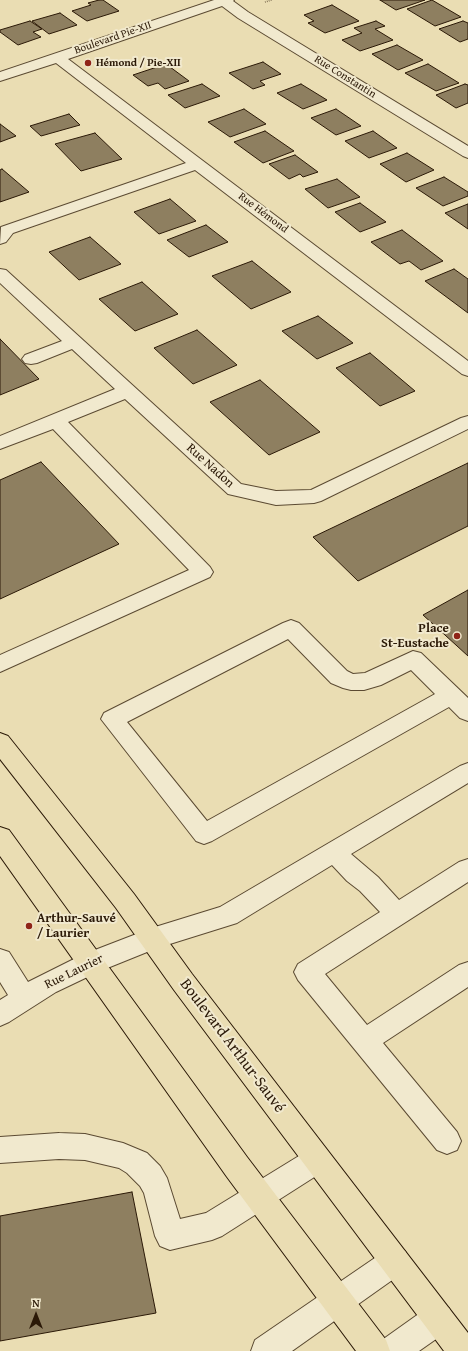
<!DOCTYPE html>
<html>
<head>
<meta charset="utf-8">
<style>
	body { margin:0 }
	#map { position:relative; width:468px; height:1351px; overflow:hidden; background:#eaddb3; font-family:"Gentium Book Plus",serif }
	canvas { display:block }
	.north { position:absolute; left:16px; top:1295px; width:40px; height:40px; -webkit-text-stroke:3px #f1e9ce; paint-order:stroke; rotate:0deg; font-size:11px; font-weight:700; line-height:16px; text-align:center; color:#2b1907 }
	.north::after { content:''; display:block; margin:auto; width:14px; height:18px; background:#2b1907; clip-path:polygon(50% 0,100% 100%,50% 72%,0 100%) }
</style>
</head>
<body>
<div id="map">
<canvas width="468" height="1351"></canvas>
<div class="north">N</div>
</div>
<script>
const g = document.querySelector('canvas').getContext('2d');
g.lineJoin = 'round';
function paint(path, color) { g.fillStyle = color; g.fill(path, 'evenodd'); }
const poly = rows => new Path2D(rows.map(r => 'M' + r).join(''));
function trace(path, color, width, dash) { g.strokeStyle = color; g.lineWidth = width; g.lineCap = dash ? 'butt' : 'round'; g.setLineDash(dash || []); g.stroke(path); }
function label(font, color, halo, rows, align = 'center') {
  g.font = font + ' "Gentium Book Plus",serif'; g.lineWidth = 4; g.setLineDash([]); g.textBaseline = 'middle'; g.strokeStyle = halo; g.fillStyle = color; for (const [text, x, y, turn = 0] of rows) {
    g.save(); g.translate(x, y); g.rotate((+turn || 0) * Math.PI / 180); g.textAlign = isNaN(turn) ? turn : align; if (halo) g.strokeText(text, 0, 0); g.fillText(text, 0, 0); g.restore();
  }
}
const building = poly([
	[99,0,103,0,119,11,87,21,72,11,91,5,88,3,99,0],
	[380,0,425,0,396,10,380,0],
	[432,0,461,17,435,26,407,9,432,0],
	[332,5,359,21,325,33,308,23,314,21,304,15,332,5],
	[60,13,77,25,49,34,32,21,60,13],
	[30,21,42,29,33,32,41,37,18,45,0,32,0,30,30,21],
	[376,21,385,26,375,29,393,40,360,51,342,40,362,33,354,28,376,21],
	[463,21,468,23,468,39,460,42,439,29,463,21],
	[397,45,423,60,398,70,372,54,397,45],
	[263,62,281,74,260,81,265,85,253,89,229,73,263,62],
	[166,64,189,81,165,89,158,83,148,86,133,75,166,64],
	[428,64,459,83,436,91,405,73,428,64],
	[202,84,220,96,185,108,168,95,202,84],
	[301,84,327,100,303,109,277,93,301,84],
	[465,84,468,85,468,103,456,108,436,95,465,84],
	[244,109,266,124,230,137,208,122,244,109],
	[336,109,361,126,336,135,311,118,336,109],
	[69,114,80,125,41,136,30,126,69,114],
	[0,124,16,136,0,142,0,124],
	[265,131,294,151,263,163,234,142,265,131],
	[373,131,397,148,369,158,345,141,373,131],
	[95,133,122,159,81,171,55,144,95,133],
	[407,153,434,170,406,182,380,164,407,153],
	[295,155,318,172,303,177,300,174,289,179,269,164,295,155],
	[2,169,29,192,0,202,0,170,2,169],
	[444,177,468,192,468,196,443,206,416,188,444,177],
	[337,179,360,197,328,208,305,189,337,179],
	[170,199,196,221,159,234,134,212,170,199],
	[360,203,386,222,360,232,335,212,360,203],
	[468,204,468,229,445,213,468,204],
	[206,225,228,242,189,257,167,240,206,225],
	[402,230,443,261,421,270,409,261,400,264,371,242,402,230],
	[90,237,121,264,79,280,49,252,90,237],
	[252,261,291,292,251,309,212,276,252,261],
	[454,269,468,279,468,313,425,281,454,269],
	[142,282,178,314,135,331,99,299,142,282],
	[318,316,353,343,317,359,282,331,318,316],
	[197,330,237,365,193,384,154,348,197,330],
	[0,339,39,379,0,395,0,339],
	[370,353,415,391,380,406,336,368,370,353],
	[260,380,320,432,269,455,210,402,260,380],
	[41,462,119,544,0,599,0,480,41,462],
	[468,463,468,526,358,581,313,537,468,463],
	[468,590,468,656,423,615,468,590],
	[132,1192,156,1313,0,1341,0,1216,132,1192]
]);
paint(building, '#8e7f60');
trace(building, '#2b1907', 1);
const minor = poly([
	[214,0,234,0,233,1,248,12,468,146,468,158,463,156,238,18,222,6,68,59,468,361,468,376,462,374,195,170,13,233,6,242,0,244,1,227,186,163,56,63,0,81,0,72,214,0],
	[0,269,6,270,241,484,276,491,311,490,461,418,468,416,468,429,321,501,314,503,276,505,228,494,125,399,68,422,210,567,213,572,210,577,0,672,0,655,189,570,53,429,0,449,0,436,115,389,72,349,37,363,31,364,25,363,22,359,25,355,62,341,0,283,0,269],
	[291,620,299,623,347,671,353,674,365,673,413,651,421,653,468,698,468,721,460,718,449,707,212,841,204,844,196,841,101,719,104,713,283,623,291,620],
	[288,639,331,683,343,688,351,690,364,690,381,685,411,670,435,694,207,821,127,722,288,639],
	[468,763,468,783,351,854,378,877,399,900,459,862,468,859,468,882,325,974,367,1025,459,965,468,962,468,987,383,1043,457,1132,461,1141,457,1150,447,1154,437,1150,298,980,294,972,298,964,380,912,360,891,347,881,332,865,237,923,157,948,100,971,56,992,9,1022,0,1026,0,1000,8,995,0,982,0,949,9,952,28,982,82,955,152,928,220,907,460,766,468,763],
	[59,1133,85,1134,123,1143,147,1153,160,1166,167,1178,180,1219,206,1213,307,1151,317,1147,327,1151,331,1160,327,1169,222,1236,212,1240,170,1250,160,1246,155,1236,144,1193,140,1186,127,1173,119,1168,85,1160,59,1159,0,1163,0,1137,59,1133],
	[395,1246,405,1251,410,1261,405,1271,292,1351,251,1351,255,1340,385,1251,395,1246],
	[438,1304,449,1308,453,1319,449,1330,419,1351,378,1351,382,1340,427,1308,438,1304]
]);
const major = poly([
	[0,733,8,736,134,894,192,974,468,1333,468,1351,444,1351,174,990,116,908,0,759,0,733],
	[0,827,9,830,247,1157,386,1340,390,1351,356,1351,227,1177,0,856,0,827]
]);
trace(minor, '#5b4a32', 2);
trace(major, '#2b1907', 2);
trace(poly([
	[265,2,272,0]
]), '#2b1907', 1.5, [0.5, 1.5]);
paint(minor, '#f1e9ce');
paint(major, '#eaddb3');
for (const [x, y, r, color] of [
	[88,63,4,"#8f2418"],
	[457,636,4,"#8f2418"],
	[29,926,4,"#8f2418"]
]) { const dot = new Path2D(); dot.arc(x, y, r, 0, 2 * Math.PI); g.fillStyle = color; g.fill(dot); trace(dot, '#f1e9ce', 1.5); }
label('11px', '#2b1907', '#f1e9ce', [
	["Boulevard Pie-XII",113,38,-19],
	["Rue Constantin",345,77,32],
	["Rue Hémond",263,213,37]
]);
label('bold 11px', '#2b1907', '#f1e9ce', [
	["Hémond / Pie-XII",96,63]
], 'left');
label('13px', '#2b1907', '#f1e9ce', [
	["Rue Nadon",210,466,42],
	["Rue Laurier",74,972,-26]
]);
label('bold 13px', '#2b1907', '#f1e9ce', [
	["Place",449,629],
	["St-Eustache",449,644],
	["Arthur-Sauvé",37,919,"left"],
	["/ Laurier",37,934,"left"]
], 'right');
label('16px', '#2b1907', '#f1e9ce', [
	["Boulevard Arthur-Sauvé",232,1046,53]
]);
</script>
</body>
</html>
